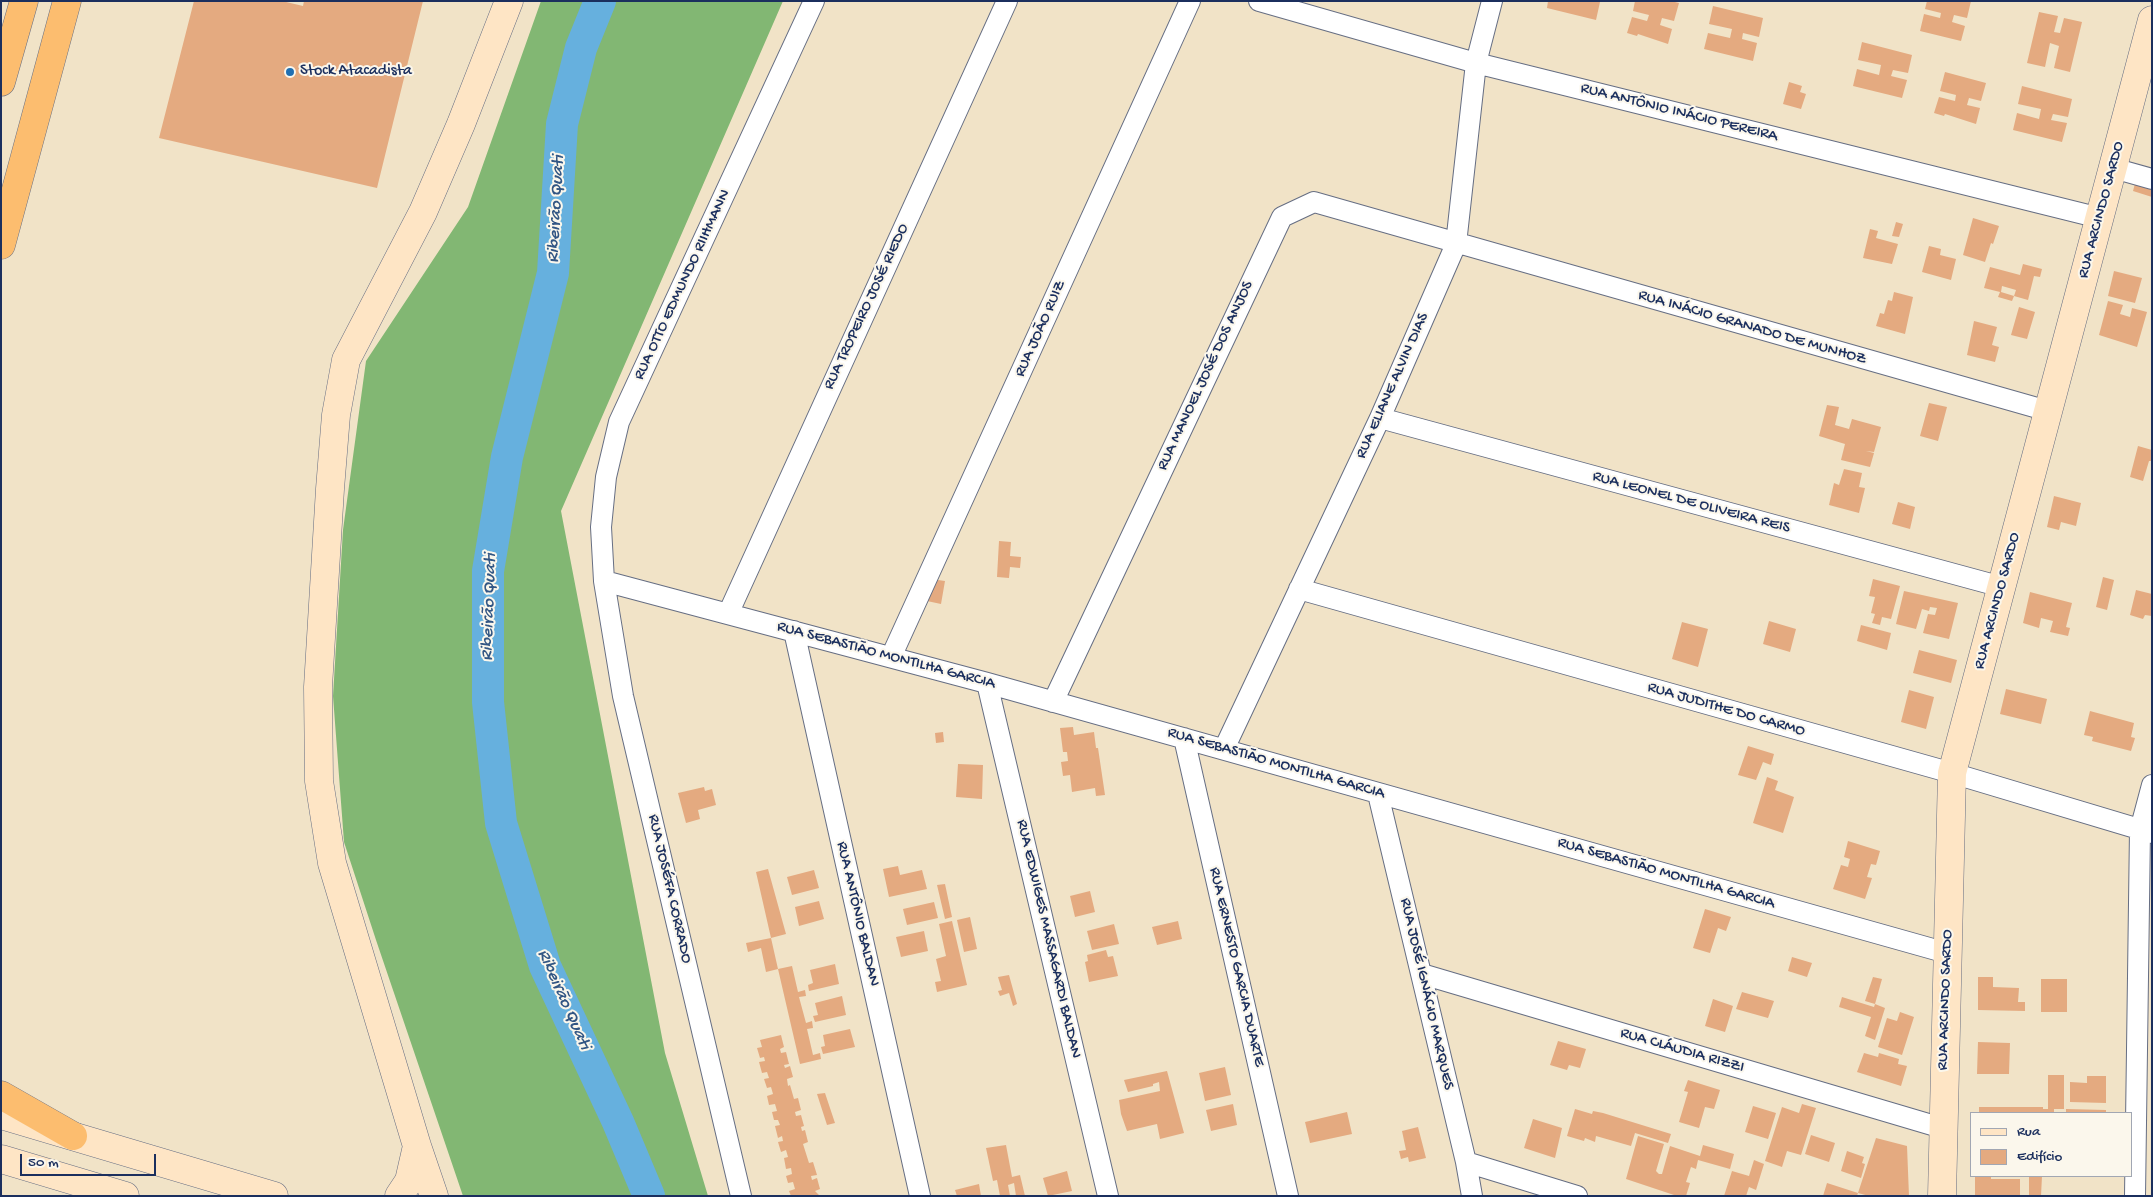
<!DOCTYPE html>
<html>
<head>
<meta charset="utf-8">
<style>
	body { margin:0 }
	#map { position:relative; width:2153px; height:1197px; overflow:hidden; background:#f1e3c7; font-family:"Gochi Hand",sans-serif }
	canvas { display:block }
	.frame { position:absolute; inset:0; border:2px solid #1b2f5e; pointer-events:none }
	.legend { position:absolute; left:1970px; top:1112px; width:162px; height:65px; box-sizing:border-box; background:#fbf7ec; border:1px solid #a1a7b3; margin:0; padding:6px 9px; list-style:none; font-size:15px; color:#1b2f5e }
	.legend li { display:flex; align-items:center; gap:10px; height:25px }
	.legend b { width:25px; border:1px solid #a1a7b3 }
	.scale { position:absolute; left:20px; top:1154px; width:136px; height:22px; box-sizing:border-box; border:2px solid #1b2f5e; border-top:0; padding-left:6px; font-size:15px; line-height:18px; white-space:nowrap; color:#1b2f5e; -webkit-text-stroke:4px #fbf7ec; paint-order:stroke }
</style>
</head>
<body>
<div id="map">
<canvas width="2153" height="1197"></canvas>
<div class="frame"></div>
<ul class="legend">
<li><b style="height:6px;background:#fee5c5"></b>Rua</li>
<li><b style="height:14px;background:#e4aa80"></b>Edifício</li>
</ul>
<div class="scale">50 m</div>
</div>
<script>
const g = document.querySelector('canvas').getContext('2d');
g.lineJoin = 'round';
function paint(path, color) { g.fillStyle = color; g.fill(path, 'evenodd'); }
const poly = rows => new Path2D(rows.map(r => 'M' + r).join(''));
function trace(path, color, width, dash) { g.strokeStyle = color; g.lineWidth = width; g.lineCap = dash ? 'butt' : 'round'; g.setLineDash(dash || []); g.stroke(path); }
function label(font, color, halo, rows, align = 'center') {
  g.font = font + ' "Gochi Hand",sans-serif'; g.lineWidth = 4; g.setLineDash([]); g.textBaseline = 'middle'; g.strokeStyle = halo; g.fillStyle = color; for (const [text, x, y, turn = 0] of rows) {
    g.save(); g.translate(x, y); g.rotate((+turn || 0) * Math.PI / 180); g.textAlign = isNaN(turn) ? turn : align; if (halo) g.strokeText(text, 0, 0); g.fillText(text, 0, 0); g.restore();
  }
}
paint(poly([
	[541,1,783,1,561,511,665,1053,708,1196,463,1196,376,940,344,842,333,696,343,530,366,361,468,207]
]), '#82b773');
trace(poly([
	[600,1,581,48,562,124,553,273,507,457,488,571,488,702,501,823,545,966,618,1122,649,1196]
]), '#66b0de', 32);
paint(poly([
	[194,1,282,1,303,6,304,1,423,1,377,188,159,138],
	[1548,1,1599,1,1600,2,1596,20,1547,8],
	[1635,1,1671,1,1679,3,1674,21,1662,18,1660,25,1672,29,1668,44,1638,34,1637,36,1627,33,1632,17,1647,21,1649,15,1633,11],
	[1927,1,1971,1,1967,18,1954,15,1952,22,1965,26,1961,41,1920,31,1924,14,1940,18,1941,13,1925,9],
	[1713,6,1763,18,1759,37,1743,33,1742,39,1757,43,1753,61,1704,49,1708,33,1730,38,1732,29,1709,24],
	[2039,12,2058,16,2054,32,2060,33,2064,18,2082,22,2070,72,2054,68,2059,46,2050,43,2045,67,2027,63],
	[1862,42,1912,55,1908,73,1893,70,1891,76,1907,80,1902,98,1853,86,1857,69,1879,75,1881,65,1858,60],
	[1945,72,1986,83,1981,101,1969,98,1967,105,1980,108,1976,124,1945,114,1944,116,1934,113,1939,97,1955,101,1956,95,1940,91],
	[1789,82,1802,86,1800,92,1806,94,1801,109,1783,104],
	[2022,86,2072,99,2068,117,2053,114,2051,120,2067,123,2062,142,2013,130,2017,113,2039,119,2041,109,2018,104],
	[2137,176,2152,180,2152,197,2133,191],
	[1973,218,1999,226,1993,244,1991,243,1985,262,1963,255],
	[1896,222,1903,224,1899,237,1892,236],
	[1870,229,1878,231,1876,238,1898,244,1892,264,1863,258],
	[1929,246,1941,249,1940,255,1956,259,1951,280,1922,272],
	[2023,264,2042,269,2040,277,2034,276,2028,300,2014,296,2016,290,2002,286,2001,292,2014,296,2012,301,1998,297,2000,292,1984,288,1990,267,2020,275],
	[2114,271,2142,278,2135,303,2108,296],
	[1894,292,1913,297,1905,334,1876,326,1880,313,1884,314,1888,300,1892,301],
	[2108,301,2123,305,2120,314,2130,317,2132,308,2147,312,2137,347,2099,335],
	[2019,307,2035,312,2027,339,2011,335],
	[1974,321,1997,327,1992,345,1999,347,1995,362,1967,355],
	[1929,403,1947,407,1938,441,1920,436],
	[1827,405,1839,407,1835,425,1849,429,1852,419,1881,427,1874,452,1866,451,1874,453,1870,467,1841,460,1845,444,1819,436],
	[2138,446,2152,450,2152,461,2149,461,2143,481,2130,477],
	[1844,469,1862,473,1859,487,1865,488,1859,513,1829,505,1834,483,1839,485],
	[2054,496,2081,503,2076,526,2061,522,2059,530,2047,527],
	[1898,502,1915,507,1910,529,1892,524],
	[999,541,1011,542,1010,556,1021,557,1020,568,1010,567,1009,578,997,577],
	[2103,577,2114,580,2107,610,2096,607],
	[931,579,945,581,941,604,927,601],
	[1873,579,1900,586,1891,619,1882,617,1880,625,1872,623,1875,614,1871,613,1875,597,1869,596],
	[2136,590,2152,594,2152,616,2145,615,2143,619,2130,615],
	[1904,591,1958,603,1949,639,1923,633,1928,614,1935,615,1937,608,1930,607,1929,611,1922,609,1916,629,1896,624],
	[2030,592,2072,603,2066,627,2070,628,2068,636,2050,632,2053,621,2041,618,2039,628,2023,623],
	[1769,621,1796,629,1790,652,1763,644],
	[1682,622,1708,629,1698,667,1672,659],
	[1861,625,1891,633,1887,650,1857,641],
	[1919,650,1957,660,1951,683,1913,673],
	[2006,689,2047,699,2041,724,2000,714],
	[1909,690,1934,697,1926,729,1901,722],
	[2090,711,2134,723,2131,737,2135,738,2131,751,2092,741,2093,737,2084,735],
	[1073,727,1074,735,1094,732,1096,748,1098,748,1105,795,1096,796,1095,788,1072,792,1070,775,1063,776,1061,762,1068,761,1067,752,1063,752,1060,728],
	[943,732,944,742,936,743,935,733],
	[1748,746,1774,754,1771,765,1763,762,1756,780,1738,775],
	[958,764,983,765,982,799,956,797],
	[1767,777,1778,781,1775,790,1794,797,1783,833,1753,823],
	[704,787,705,791,712,789,716,805,698,810,700,819,686,823,678,793],
	[1848,841,1880,851,1876,865,1871,864,1867,877,1872,878,1865,899,1833,889,1841,865,1848,867,1850,859,1844,857],
	[898,866,900,875,922,870,927,889,889,897,883,869],
	[768,869,786,934,771,938,756,872],
	[814,870,819,888,792,895,787,877],
	[945,884,952,917,945,919,937,885],
	[1090,891,1095,912,1075,917,1070,896],
	[819,901,824,919,799,926,795,907],
	[934,902,938,918,907,925,903,909],
	[1705,909,1731,917,1726,931,1718,928,1710,953,1693,948],
	[970,917,977,949,964,952,957,920],
	[952,921,967,985,937,992,935,982,941,981,936,959,946,956,939,924],
	[1178,921,1182,939,1157,945,1152,927],
	[1114,924,1119,944,1092,950,1087,931],
	[924,931,928,951,901,957,896,937],
	[771,938,778,969,766,972,761,948,748,952,746,943],
	[1106,950,1108,957,1113,956,1118,976,1089,982,1085,962,1088,961,1087,955],
	[1792,957,1812,963,1807,977,1788,971],
	[835,964,839,984,809,991,808,985,813,983,810,970],
	[792,966,798,992,805,990,806,996,799,997,806,1023,812,1021,813,1028,807,1029,813,1055,820,1053,821,1059,800,1064,778,969],
	[1009,975,1017,1004,1013,1006,1009,993,1000,996,998,991,1002,990,998,977],
	[1873,977,1882,979,1875,1004,1865,1001],
	[1978,977,1993,977,1993,987,2019,988,2018,1002,2025,1002,2025,1011,1978,1010],
	[2041,979,2067,979,2067,1012,2041,1012],
	[1742,992,1774,1001,1768,1018,1736,1009],
	[842,996,846,1015,815,1022,813,1016,818,1015,815,1003],
	[1842,997,1874,1007,1875,1004,1885,1008,1875,1040,1865,1036,1871,1017,1839,1007],
	[1713,999,1733,1006,1725,1032,1705,1026],
	[1900,1012,1914,1017,1902,1055,1878,1047,1887,1018,1897,1021],
	[850,1029,855,1047,823,1054,821,1047,825,1046,823,1035],
	[781,1035,784,1047,780,1049,781,1053,786,1052,789,1064,784,1065,785,1068,790,1066,793,1077,787,1079,788,1086,790,1085,794,1099,798,1098,801,1110,795,1112,796,1116,801,1115,804,1126,801,1127,802,1131,805,1130,808,1142,803,1144,809,1163,813,1162,817,1175,811,1176,812,1180,817,1178,820,1189,815,1191,820,1196,791,1196,789,1191,795,1189,793,1182,788,1183,786,1176,792,1174,791,1168,786,1169,784,1158,788,1157,786,1150,781,1152,778,1142,783,1141,782,1136,778,1138,775,1126,780,1125,778,1120,774,1120,772,1112,777,1111,775,1104,769,1105,767,1096,773,1094,771,1087,767,1088,764,1079,769,1078,767,1072,762,1073,759,1062,765,1061,764,1057,760,1058,757,1048,762,1047,760,1040],
	[1558,1041,1586,1049,1580,1068,1569,1065,1567,1070,1550,1065],
	[1978,1042,2010,1043,2009,1074,1977,1074],
	[1864,1053,1878,1057,1879,1053,1899,1059,1898,1064,1907,1066,1901,1086,1857,1072],
	[1225,1067,1231,1095,1205,1101,1199,1073],
	[1167,1071,1184,1133,1160,1139,1157,1124,1127,1131,1121,1114,1119,1100,1160,1091,1159,1082,1153,1084,1153,1086,1128,1092,1124,1080],
	[2048,1075,2064,1075,2064,1109,2054,1109,2054,1113,1979,1113,1979,1107,2043,1107,2043,1109,2048,1109],
	[2087,1076,2106,1076,2106,1103,2070,1102,2070,1082,2087,1083],
	[1688,1080,1720,1090,1714,1109,1705,1107,1699,1128,1679,1122,1688,1092,1684,1091],
	[825,1093,835,1123,827,1125,817,1094],
	[1233,1104,1237,1125,1211,1131,1206,1110],
	[1802,1104,1816,1108,1801,1155,1787,1151,1782,1167,1765,1161,1782,1107,1799,1113],
	[1753,1106,1776,1113,1768,1139,1745,1132],
	[1575,1109,1592,1114,1593,1111,1603,1113,1671,1134,1668,1143,1635,1133,1631,1146,1596,1136,1595,1142,1585,1138,1584,1141,1567,1136],
	[2066,1109,2106,1110,2106,1113,2066,1113],
	[1347,1112,1352,1134,1310,1143,1305,1122],
	[1533,1119,1562,1128,1555,1158,1524,1148],
	[1418,1127,1426,1158,1409,1162,1408,1157,1401,1159,1399,1151,1406,1150,1402,1131],
	[1811,1135,1835,1143,1829,1162,1805,1154],
	[1638,1136,1664,1144,1656,1171,1659,1174,1662,1174,1670,1146,1700,1156,1703,1145,1734,1154,1730,1169,1698,1160,1696,1169,1691,1167,1686,1182,1690,1183,1686,1196,1677,1196,1626,1179],
	[1876,1138,1907,1146,1909,1196,1869,1196,1858,1193],
	[1006,1145,1012,1177,1020,1175,1025,1196,1016,1196,1014,1183,1008,1185,1010,1196,1000,1196,997,1180,993,1181,986,1148],
	[1847,1151,1864,1157,1862,1163,1865,1164,1861,1178,1841,1171],
	[1754,1160,1764,1164,1756,1190,1749,1187,1746,1196,1724,1196,1732,1171,1749,1176],
	[1067,1171,1072,1191,1048,1196,1043,1178],
	[1975,1176,1991,1176,1991,1179,2020,1179,2020,1196,1975,1196],
	[2029,1176,2042,1176,2041,1196,2029,1196],
	[1827,1183,1858,1193,1857,1196,1823,1196],
	[979,1184,981,1196,957,1196,955,1190]
]), '#e4aa80');
const street = poly([
	[1259,1,1476,63,2100,218],
	[2113,168,2152,179],
	[1380,418,2002,587],
	[604,581,987,683,1947,953],
	[1299,589,1952,773,2152,833],
	[728,614,1007,1],
	[794,631,920,1196],
	[891,657,1190,1],
	[987,683,1108,1196],
	[1053,702,1282,217,1314,202,2048,411],
	[1184,738,1288,1196],
	[1224,749,1380,418,1456,244,1476,63,1492,1],
	[1378,794,1466,1162,1472,1196],
	[1422,974,1942,1128],
	[1466,1162,1577,1196],
	[741,1196,623,696,604,581,601,527,606,477,619,422,814,1],
	[2135,1196,2140,830,2152,785]
]);
const secondary = poly([
	[1,1115,274,1196],
	[1,1159,125,1196],
	[399,1196,409,1181,417,1146],
	[434,1196,417,1146,332,863,319,781,318,687,330,489,336,415,346,360,423,212,461,124,509,1],
	[1942,1196,1952,773,2152,20]
]);
const highway = poly([
	[1,82,24,1],
	[1,245,67,1],
	[1,1095,73,1136]
]);
trace(street, '#666e83', 22);
trace(secondary, '#666e83', 29);
trace(highway, '#666e83', 29);
trace(street, '#fff', 20);
trace(secondary, '#fee5c5', 28);
trace(highway, '#fcbd6f', 28);
for (const [x, y, r, color] of [
	[290,72,5,"#1f6fb2"]
]) { const dot = new Path2D(); dot.arc(x, y, r, 0, 2 * Math.PI); g.fillStyle = color; g.fill(dot); trace(dot, '#fbf7ec', 2); }
label('16px', '#1b2f5e', '#fbf7ec', [
	["Stock Atacadista",300,72]
], 'left');
label('16px', '#1b2f5e', '#fbf7ec', [
	["RUA ANTÔNIO INÁCIO PEREIRA",1679,113,14],
	["RUA ARCINDO SARDO",2102,210,-75],
	["RUA OTTO EDMUNDO RIIHMANN",683,285,-65],
	["RUA TROPEIRO JOSÉ RIEDO",867,307,-65],
	["RUA INÁCIO GRANADO DE MUNHOZ",1752,328,16],
	["RUA JOÃO RUIZ",1041,329,-66],
	["RUA MANOEL JOSÉ DOS ANJOS",1206,376,-65],
	["RUA ELIANE ALVIN DIAS",1393,386,-66],
	["RUA LEONEL DE OLIVEIRA REIS",1691,503,15],
	["RUA ARCINDO SARDO",1998,601,-75],
	["RUA SEBASTIÃO MONTILHA GARCIA",886,656,15],
	["RUA JUDITHE DO CARMO",1726,710,16],
	["RUA SEBASTIÃO MONTILHA GARCIA",1276,764,16],
	["RUA SEBASTIÃO MONTILHA GARCIA",1666,874,16],
	["RUA JOSÉFA CORRADO",669,889,77],
	["RUA ANTÔNIO BALDAN",857,914,77],
	["RUA EDWIGES MASSAGARDI BALDAN",1048,939,77],
	["RUA ERNESTO GARCIA DUARTE",1236,967,77],
	["RUA JOSÉ IGNÁCIO MARQUES",1426,994,77],
	["RUA ARCINDO SARDO",1946,1000,-88],
	["RUA CLÁUDIA RIZZI",1682,1051,16]
]);
label('italic 18px', '#325684', '#fbf7ec', [
	["Ribeirão Quati",557,209,-87],
	["Ribeirão Quati",490,607,-88],
	["Ribeirão Quati",563,1000,66]
]);
</script>
</body>
</html>
